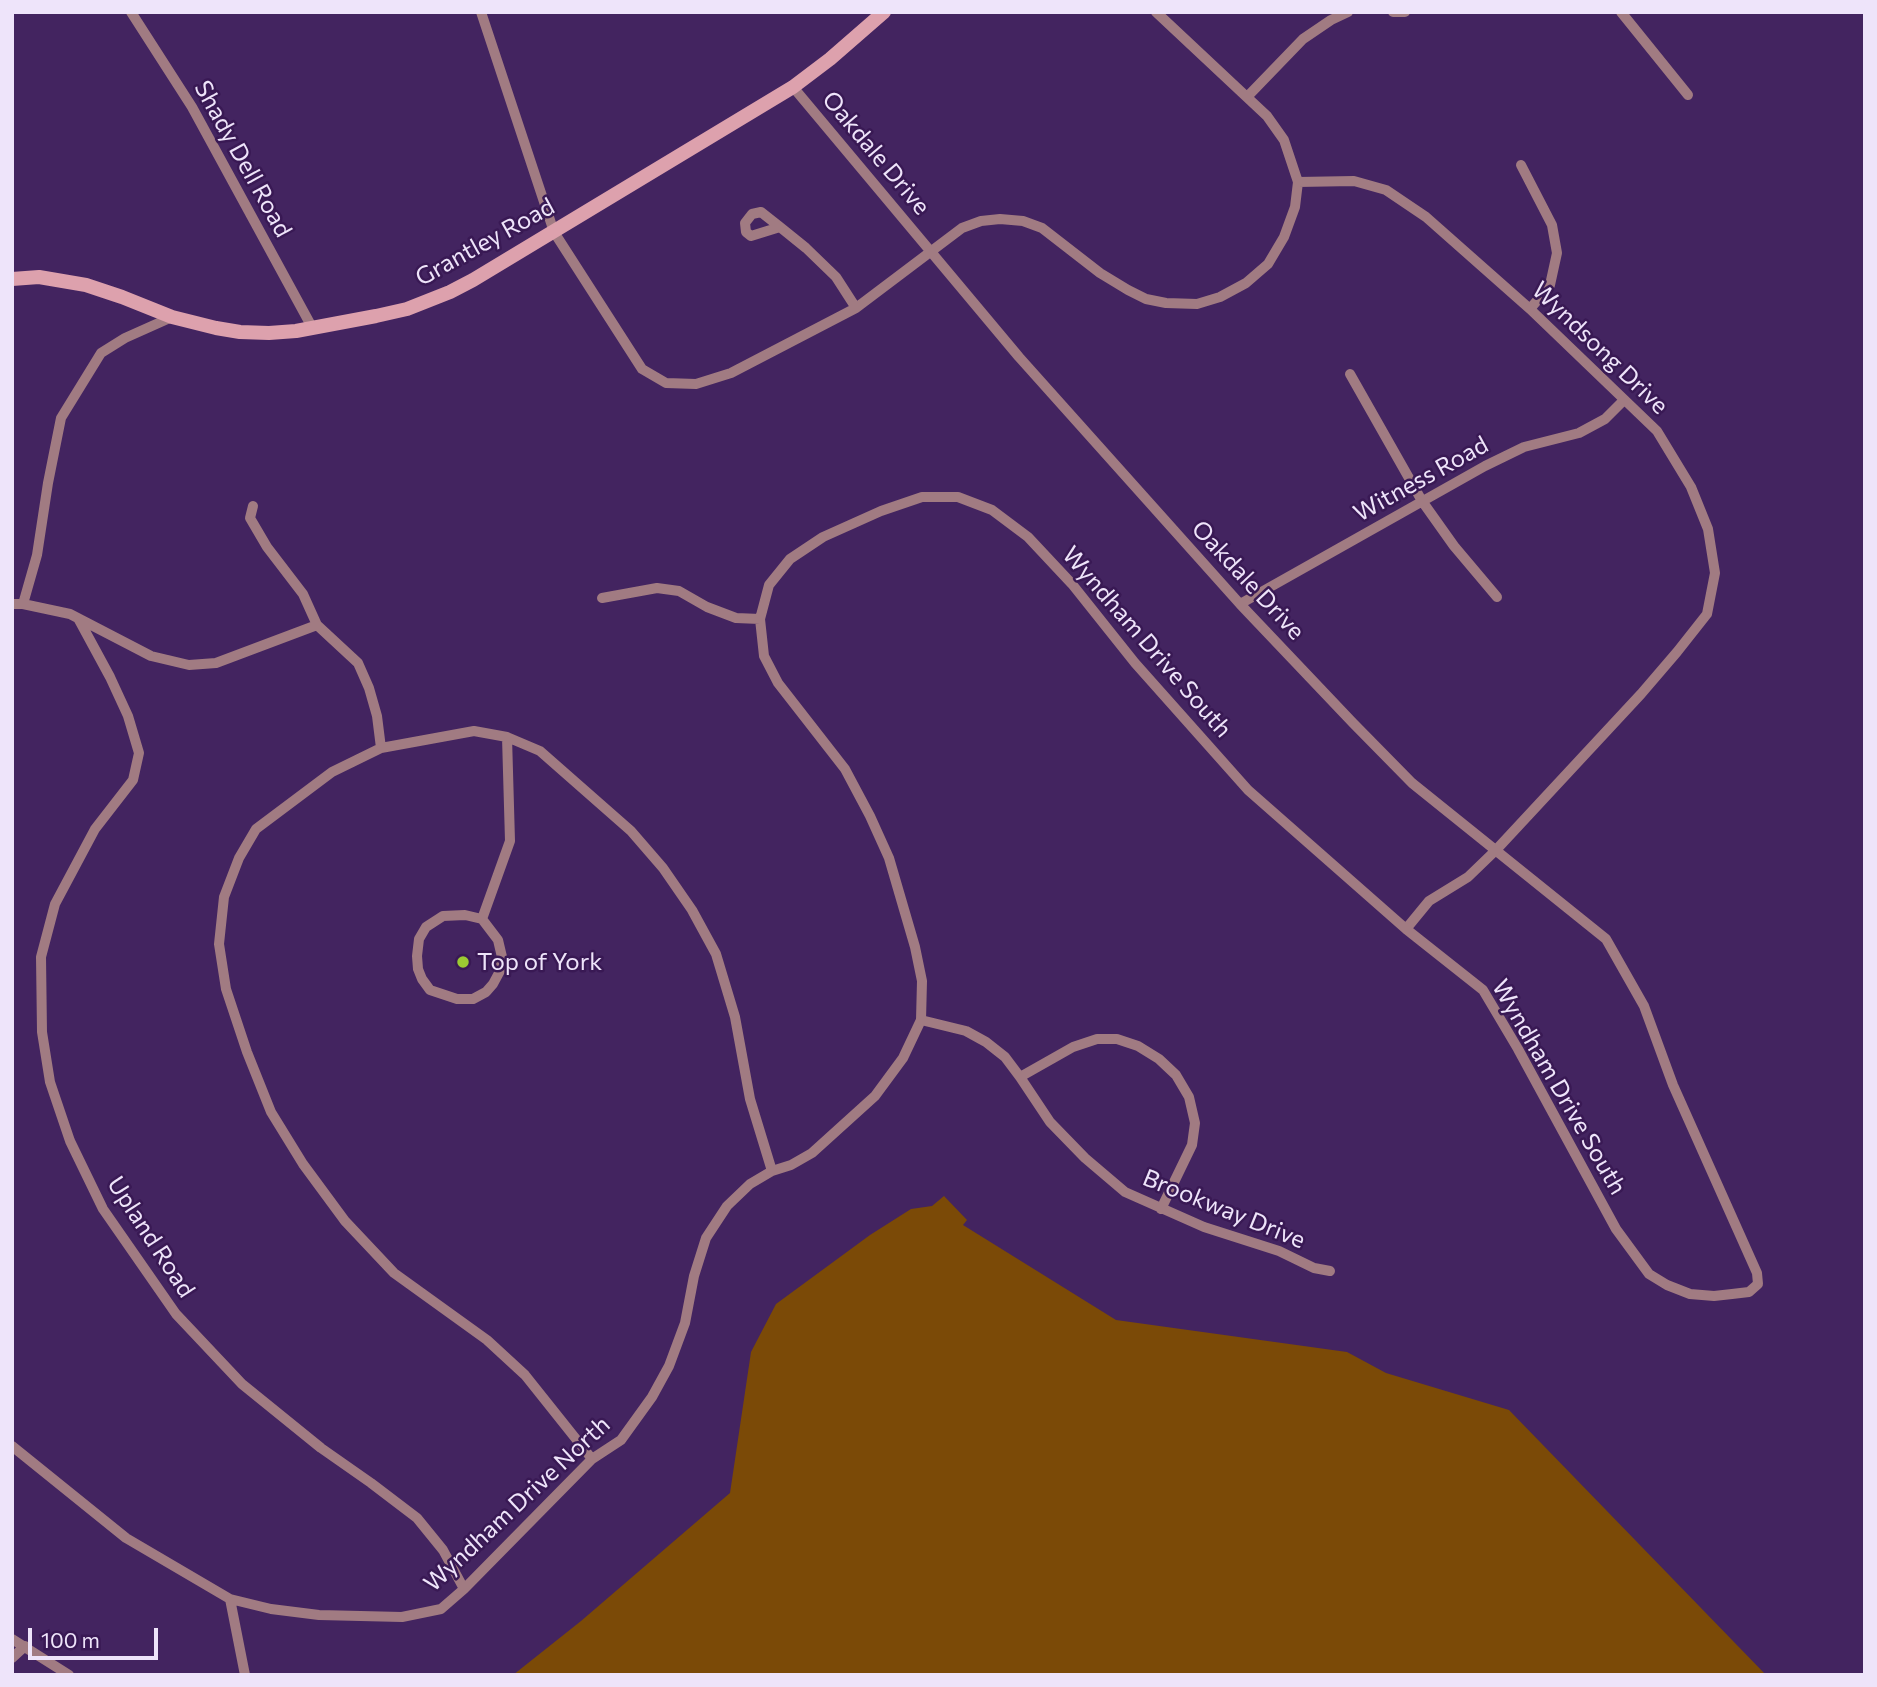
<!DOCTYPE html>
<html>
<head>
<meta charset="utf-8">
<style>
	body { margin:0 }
	#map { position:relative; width:1877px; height:1687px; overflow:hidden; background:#432460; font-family:Commissioner,sans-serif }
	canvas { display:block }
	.frame { position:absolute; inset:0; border:14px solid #eee4fa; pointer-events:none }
	.scale { position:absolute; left:28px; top:1628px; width:130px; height:32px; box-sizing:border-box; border:4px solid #eee4fa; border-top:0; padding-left:9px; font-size:21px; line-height:24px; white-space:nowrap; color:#eee4fa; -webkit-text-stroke:5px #391954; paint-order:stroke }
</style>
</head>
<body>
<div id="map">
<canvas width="1877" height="1687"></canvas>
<div class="frame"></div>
<div class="scale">100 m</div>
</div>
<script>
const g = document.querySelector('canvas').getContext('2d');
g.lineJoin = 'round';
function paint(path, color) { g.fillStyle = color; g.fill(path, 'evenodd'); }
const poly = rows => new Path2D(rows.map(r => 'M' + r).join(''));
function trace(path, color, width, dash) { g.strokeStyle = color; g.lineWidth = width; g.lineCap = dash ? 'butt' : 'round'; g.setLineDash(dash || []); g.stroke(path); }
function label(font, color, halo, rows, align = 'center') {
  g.font = font + ' Commissioner,sans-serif'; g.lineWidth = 5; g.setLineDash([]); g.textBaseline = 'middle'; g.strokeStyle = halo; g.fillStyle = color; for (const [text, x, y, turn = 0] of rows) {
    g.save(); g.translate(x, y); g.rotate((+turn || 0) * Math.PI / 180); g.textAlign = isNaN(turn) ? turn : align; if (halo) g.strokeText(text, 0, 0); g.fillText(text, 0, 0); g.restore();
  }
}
paint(poly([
	[944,1196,967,1220,963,1225,1116,1320,1347,1352,1386,1373,1509,1410,1766,1675,513,1675,581,1621,730,1493,751,1352,776,1304,870,1235,911,1209,932,1206]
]), '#7b4a07');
trace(poly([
	[131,12,192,107,313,329],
	[481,12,554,232,642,369,666,383,696,384,731,373,856,308,962,228,981,221,1000,219,1023,221,1042,228,1100,273,1128,290,1146,299,1166,303,1197,304,1220,297,1246,283,1268,264,1284,237,1295,207,1298,182,1284,140,1267,116,1156,12],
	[1393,12,1405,12],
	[1621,12,1688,95],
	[1247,97,1303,39,1331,20,1348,12],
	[1521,165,1552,225,1557,253,1550,285,1530,309],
	[1298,182,1354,181,1386,190,1426,217,1530,309,1657,431,1691,487,1708,529,1715,573,1707,614,1677,652,1641,694,1496,850,1468,877,1429,901,1406,929],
	[780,227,751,236,746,232,745,223,752,214,761,212,780,227,806,248,836,277,856,308],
	[1350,374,1422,501,1454,546,1497,597],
	[253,506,250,518,267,547,303,594,317,625,358,663,369,688,377,716,381,748],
	[602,598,657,588,679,591,707,607,736,618,760,619],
	[12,604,23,604,70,614,151,656,189,665,216,663,317,625],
	[23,604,37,555,48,483,61,418,101,353,125,338,172,317],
	[1240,604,1485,466,1524,447,1579,433,1605,419,1624,400],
	[78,618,110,677,128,716,139,753,133,780,95,829,55,904,41,957,42,1032,50,1082,70,1141,103,1209,176,1314,242,1384,321,1448,371,1483,417,1518,443,1550,464,1589],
	[482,919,498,940,502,957,500,971,493,984,486,992,473,999,457,999,430,990,422,979,418,969,417,956,419,939,426,927,443,916,465,915,482,919,510,841,507,737],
	[921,1020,966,1031,986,1042,1005,1057,1020,1077,1050,1122,1085,1158,1125,1192,1204,1227,1279,1251,1314,1268,1330,1271],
	[1020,1077,1073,1047,1097,1039,1117,1039,1138,1046,1159,1059,1176,1075,1189,1097,1195,1123,1192,1145,1161,1209],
	[12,1446,126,1538,230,1599,271,1609,319,1615,402,1617,441,1609,464,1589,592,1459,621,1440,652,1397,669,1366,685,1323,694,1276,706,1238,727,1206,750,1184,772,1171,791,1165,812,1153,875,1096,903,1058,921,1020,922,981,915,947,889,858,870,816,845,769,778,683,764,656,760,619,769,585,790,559,823,537,881,511,922,497,958,497,992,510,1028,537,1072,584,1135,663,1248,790,1406,929,1483,990,1518,1049,1616,1229,1649,1274,1667,1285,1690,1294,1714,1296,1732,1294,1749,1292,1758,1284,1757,1273,1673,1085,1644,1006,1606,939,1412,783,1353,723,1240,604,1019,357,793,87],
	[592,1459,525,1375,487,1340,394,1273,345,1221,303,1164,271,1112,247,1052,226,989,219,944,224,897,239,858,256,829,332,772,381,748,474,731,507,737,540,751,631,831,663,868,692,910,716,954,735,1017,750,1099,772,1171],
	[230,1599,245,1675],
	[12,1639,69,1675],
	[12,1658,25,1646]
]), '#a17b82', 10);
trace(poly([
	[12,279,39,277,86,285,122,297,172,317,216,328,240,332,269,333,296,331,376,316,407,309,450,292,473,280,793,87,830,59,884,12]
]), '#dda1ad', 14);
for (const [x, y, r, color] of [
	[463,962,7,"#9cca32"]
]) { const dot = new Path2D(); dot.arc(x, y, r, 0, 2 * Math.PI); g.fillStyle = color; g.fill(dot); trace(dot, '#391954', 2.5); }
label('24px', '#eee4fa', '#391954', [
	["Oakdale Drive",876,153,50],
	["Shady Dell Road",243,159,61],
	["Grantley Road",485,242,-29],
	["Wyndsong Drive",1600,348,44],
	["Witness Road",1421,479,-29],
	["Oakdale Drive",1248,580,47],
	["Wyndham Drive South",1147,642,49],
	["Wyndham Drive South",1559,1087,60],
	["Brookway Drive",1224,1209,22],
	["Upland Road",151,1237,57],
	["Wyndham Drive North",517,1504,-43]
]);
label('24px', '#eee4fa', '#391954', [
	["Top of York",477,962]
], 'left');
</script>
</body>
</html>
